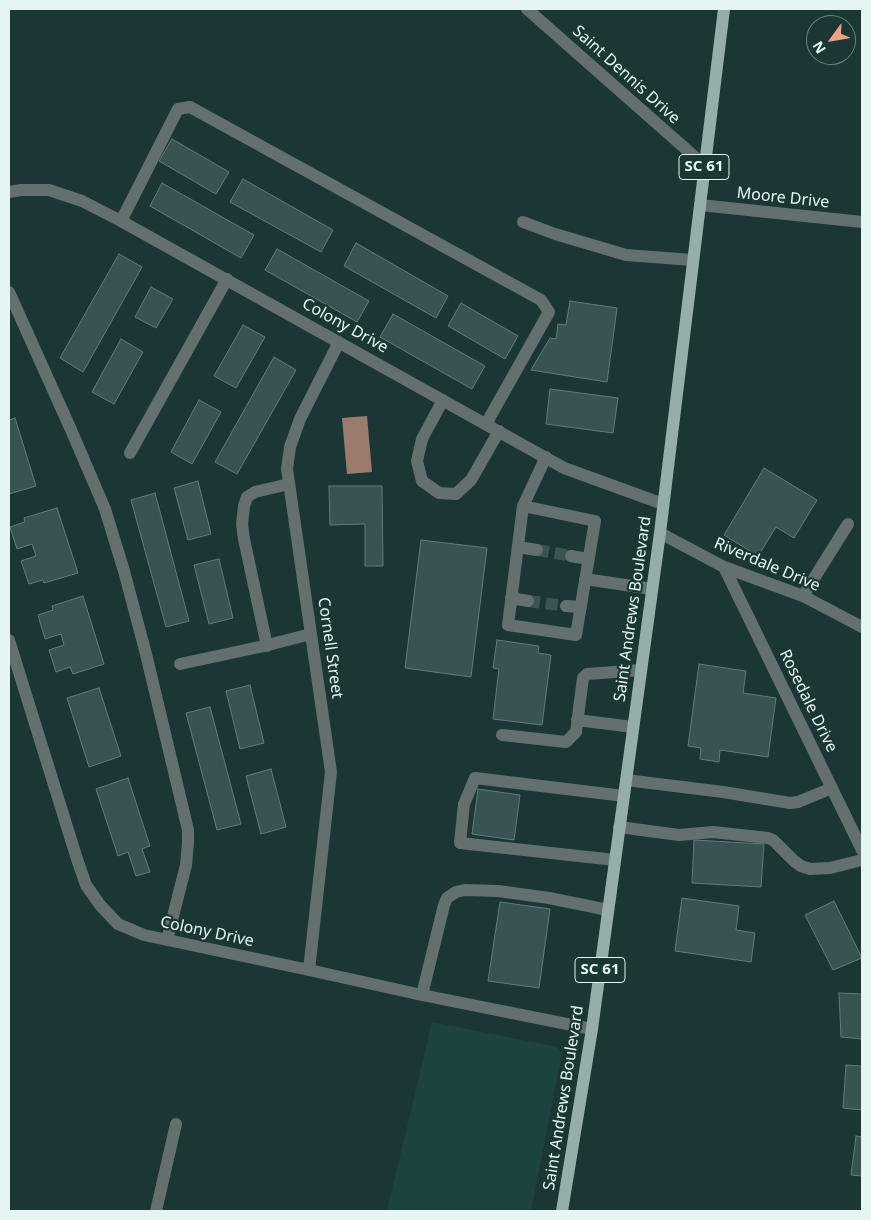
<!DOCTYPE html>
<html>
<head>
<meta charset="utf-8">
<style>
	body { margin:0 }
	#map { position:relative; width:871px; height:1220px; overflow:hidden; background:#1b3735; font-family:"Noto Sans",sans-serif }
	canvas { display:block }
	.frame { position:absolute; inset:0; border:10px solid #e5f5f4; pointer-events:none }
	.north { position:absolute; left:806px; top:15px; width:50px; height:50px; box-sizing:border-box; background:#1b3735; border:1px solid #6c8381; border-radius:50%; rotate:238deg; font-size:14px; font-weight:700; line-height:20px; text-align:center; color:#e5f5f4 }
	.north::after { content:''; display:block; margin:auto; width:18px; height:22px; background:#f39f83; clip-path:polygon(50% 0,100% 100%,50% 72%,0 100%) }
</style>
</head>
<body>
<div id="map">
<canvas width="871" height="1220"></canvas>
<div class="frame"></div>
<div class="north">N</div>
</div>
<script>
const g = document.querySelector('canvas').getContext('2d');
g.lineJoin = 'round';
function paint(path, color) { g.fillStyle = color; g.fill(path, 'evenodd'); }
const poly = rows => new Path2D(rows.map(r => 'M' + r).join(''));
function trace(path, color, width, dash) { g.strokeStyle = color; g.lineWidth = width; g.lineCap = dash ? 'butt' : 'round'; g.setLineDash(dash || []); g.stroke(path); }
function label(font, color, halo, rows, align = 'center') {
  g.font = font + ' "Noto Sans",sans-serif'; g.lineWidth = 4.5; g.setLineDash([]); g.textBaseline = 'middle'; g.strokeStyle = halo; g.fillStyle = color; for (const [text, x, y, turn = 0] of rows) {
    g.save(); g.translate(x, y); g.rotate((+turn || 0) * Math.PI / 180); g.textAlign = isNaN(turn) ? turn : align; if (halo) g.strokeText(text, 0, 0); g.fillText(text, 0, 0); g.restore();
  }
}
paint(poly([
	[432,1022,557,1047,562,1053,531,1211,387,1211]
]), '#1d4341');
paint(poly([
	[367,416,372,472,347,474,342,418]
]), '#9c7b6f');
const building = poly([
	[172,139,229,172,216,194,159,161,172,139],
	[243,179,333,230,321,252,230,202,243,179],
	[162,183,254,235,241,258,150,206,162,183],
	[356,243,448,296,436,318,344,266,356,243],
	[277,249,369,301,357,322,265,270,277,249],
	[119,254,142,267,83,372,60,358,119,254],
	[151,287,173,299,156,328,135,317,151,287],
	[570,301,617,308,607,382,531,370,550,338,556,339,558,324,566,325,570,301],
	[461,303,518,336,505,359,448,326,461,303],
	[393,314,485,366,472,389,380,337,393,314],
	[243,325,265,337,236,388,214,376,243,325],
	[121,339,143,352,114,404,92,392,121,339],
	[274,357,296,370,237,474,215,462,274,357],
	[550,389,618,398,613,433,546,424,550,389],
	[199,400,221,412,192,464,171,452,199,400],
	[15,418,36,486,9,494,9,420,15,418],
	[764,468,817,500,794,538,776,527,758,556,724,535,764,468],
	[198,481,211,534,188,540,174,488,198,481],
	[329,486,382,486,383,566,365,566,365,524,330,525,329,486],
	[155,493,189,621,166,627,131,500,155,493],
	[57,508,78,573,44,583,43,580,29,584,21,561,36,556,32,544,17,549,10,527,25,522,24,518,57,508],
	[421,540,487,548,471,677,405,668,421,540],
	[219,559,233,618,209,624,194,565,219,559],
	[83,596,104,664,73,674,70,667,56,672,49,650,64,645,61,634,45,639,38,615,53,610,52,606,83,596],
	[497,640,539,646,538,653,551,655,542,725,493,719,499,669,493,668,497,640],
	[699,664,746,671,743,693,776,698,768,757,720,750,719,762,700,759,701,748,688,746,699,664],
	[250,685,264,743,240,749,226,691,250,685],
	[99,688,121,756,89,767,67,698,99,688],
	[210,707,241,824,217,830,186,713,210,707],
	[271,769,286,827,261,834,246,776,271,769],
	[128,778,150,846,142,849,150,872,136,876,128,852,118,856,96,789,128,778],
	[478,789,520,795,514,840,472,834,478,789],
	[694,840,764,844,761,887,692,883,694,840],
	[682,898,739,906,736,930,755,933,751,962,675,951,682,898],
	[834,901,862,958,833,970,805,915,834,901],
	[500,902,550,909,539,988,488,981,500,902],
	[839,993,862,994,862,1039,841,1037,839,993],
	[846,1065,862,1066,862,1110,843,1108,846,1065],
	[856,1136,862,1137,862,1176,851,1175,856,1136]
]);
paint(building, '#385452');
trace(building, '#607d7b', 1);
trace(poly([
	[537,550,571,556],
	[528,601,566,606]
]), '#395452', 12, [12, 6]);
trace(poly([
	[527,9,704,165],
	[9,192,21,190,49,190,82,201,121,221,564,468,663,504],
	[700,205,862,222],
	[121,221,178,109,190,107,541,300,549,312,486,424],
	[523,222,555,234,626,255,693,260],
	[9,292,72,432,105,509,124,571,146,654,188,830,188,843,186,865,167,940],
	[443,400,422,439,417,461,422,481,439,493,456,494,471,480,499,431],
	[130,453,227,279],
	[523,506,595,521,576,635,508,625,523,506,546,457],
	[660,533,724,567,803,596,862,627],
	[518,547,537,550],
	[571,556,588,559],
	[724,567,862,850],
	[585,579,652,589],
	[803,596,848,524],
	[511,598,528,601],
	[566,606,581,607],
	[9,640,77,859,86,885,100,905,118,924,144,935,309,970,422,995,592,1029],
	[267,646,244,539,242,524,244,506,247,497,255,492,289,484],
	[180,664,264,646,311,634],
	[577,720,633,727],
	[502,735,566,742,576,732,583,678,587,674,641,670],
	[626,780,723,792,790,803,798,802,832,788],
	[619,827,679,835,713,832,768,838,773,840,794,861,801,866,810,869,830,868,862,860],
	[615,860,460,843,464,804,475,778,624,796],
	[309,970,331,772,287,469,290,447,300,419,339,342],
	[422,995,444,905,447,898,456,892,465,890,498,891,549,898,608,910],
	[156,1211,176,1124]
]), '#64706f', 12);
trace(poly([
	[562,1211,592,1029,660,533,724,9]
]), '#95aeac', 12);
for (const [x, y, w] of [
	[704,167,50],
	[600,970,50]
]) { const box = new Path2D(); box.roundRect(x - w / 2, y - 12.5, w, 25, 4); g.fillStyle = '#1b3735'; g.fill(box); trace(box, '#e5f5f4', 1); }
label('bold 15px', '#e5f5f4', null, [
	["SC 61",704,167],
	["SC 61",600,970]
]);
label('16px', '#e5f5f4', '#1b3735', [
	["Saint Dennis Drive",626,75,42],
	["Moore Drive",783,198,6],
	["Colony Drive",345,326,29],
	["Riverdale Drive",767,565,23],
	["Saint Andrews Boulevard",633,609,-82],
	["Cornell Street",330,648,82],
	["Rosedale Drive",808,701,64],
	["Colony Drive",207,932,12],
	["Saint Andrews Boulevard",564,1098,-81]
]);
</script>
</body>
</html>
